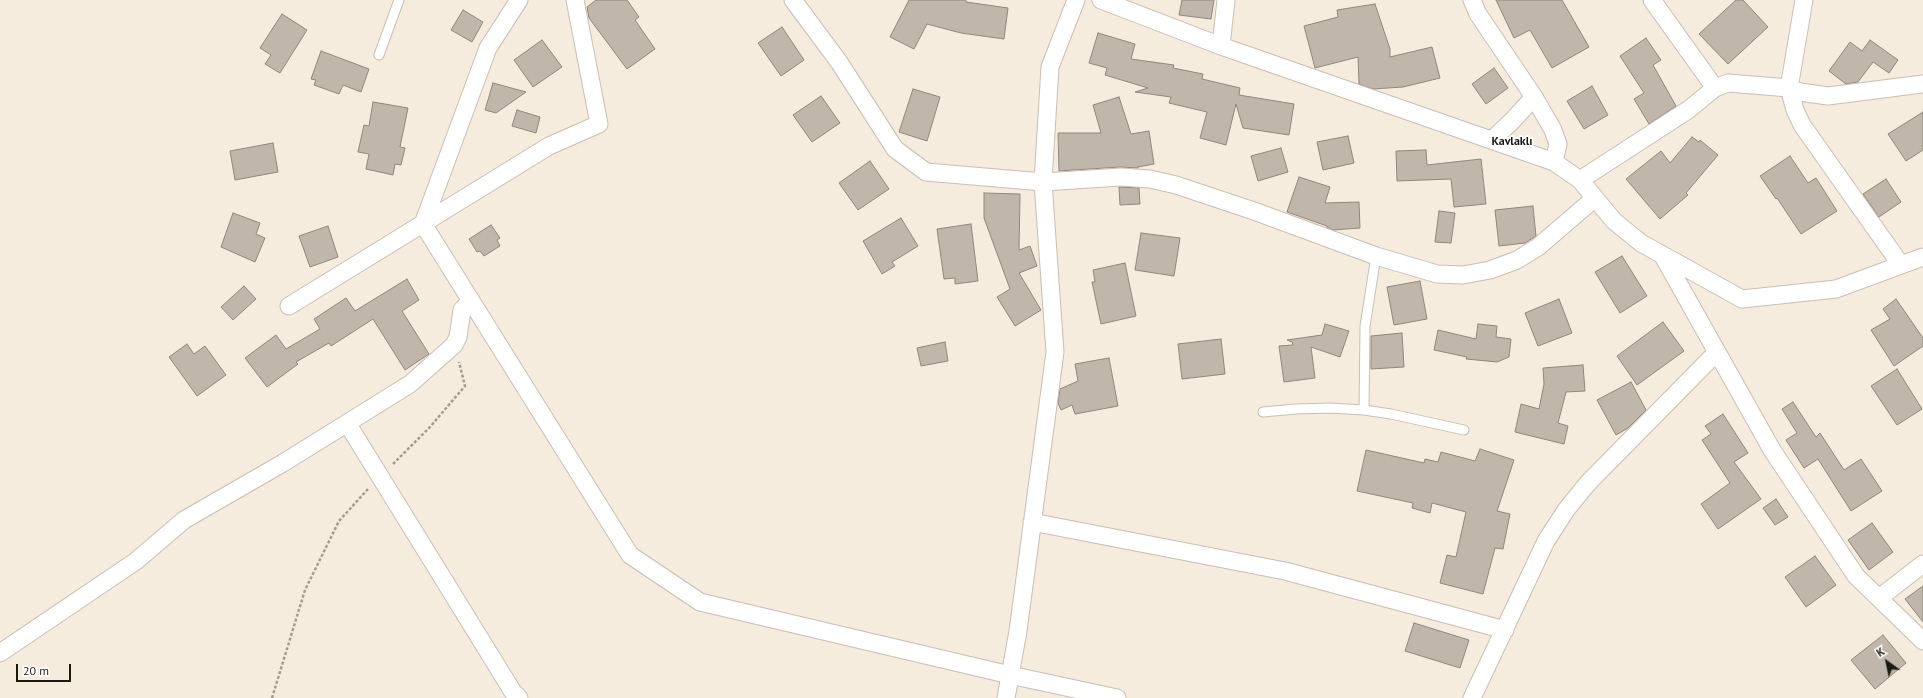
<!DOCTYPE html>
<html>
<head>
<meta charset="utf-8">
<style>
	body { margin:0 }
	#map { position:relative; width:1923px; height:698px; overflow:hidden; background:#f5ecde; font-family:"PT Sans",sans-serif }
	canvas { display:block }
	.north { position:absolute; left:1867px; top:642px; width:40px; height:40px; -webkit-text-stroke:3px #fff; paint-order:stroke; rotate:327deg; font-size:11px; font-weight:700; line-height:16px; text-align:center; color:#1c1914 }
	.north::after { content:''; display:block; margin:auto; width:14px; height:18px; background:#1c1914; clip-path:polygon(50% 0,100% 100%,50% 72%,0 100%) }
	.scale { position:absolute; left:16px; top:664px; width:55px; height:18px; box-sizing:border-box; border:2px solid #1c1914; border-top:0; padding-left:5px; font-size:12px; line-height:14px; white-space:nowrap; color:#1c1914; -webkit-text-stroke:3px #fff; paint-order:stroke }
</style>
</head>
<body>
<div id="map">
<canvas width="1923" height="698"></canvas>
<div class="north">K</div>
<div class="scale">20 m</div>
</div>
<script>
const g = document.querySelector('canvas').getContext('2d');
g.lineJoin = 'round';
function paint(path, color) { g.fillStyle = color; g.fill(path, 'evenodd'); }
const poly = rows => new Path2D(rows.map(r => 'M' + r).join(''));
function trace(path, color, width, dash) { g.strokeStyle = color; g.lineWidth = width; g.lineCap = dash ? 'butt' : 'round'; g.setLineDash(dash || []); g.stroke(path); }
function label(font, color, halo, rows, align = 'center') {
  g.font = font + ' "PT Sans",sans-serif'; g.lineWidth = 3.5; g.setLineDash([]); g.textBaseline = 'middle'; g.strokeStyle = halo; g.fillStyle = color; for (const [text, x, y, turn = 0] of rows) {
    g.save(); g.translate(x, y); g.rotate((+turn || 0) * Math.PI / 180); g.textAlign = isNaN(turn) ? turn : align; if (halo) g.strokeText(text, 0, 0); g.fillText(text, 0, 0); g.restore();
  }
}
const building = poly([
	[596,0,627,0,639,17,635,20,655,49,627,69,589,18,587,7,596,0],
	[909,0,966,0,966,2,1008,8,1004,39,961,33,927,24,914,49,890,37,909,0],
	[1182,0,1214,0,1211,19,1179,15,1182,0],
	[1496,0,1562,0,1589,47,1552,68,1530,30,1514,38,1496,0],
	[1736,0,1743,0,1768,27,1728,64,1699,34,1736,0],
	[1375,4,1390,49,1390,57,1432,47,1440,78,1403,87,1373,89,1359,84,1358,57,1315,68,1304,26,1338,17,1337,10,1375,4],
	[463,10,483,22,472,42,451,30,463,10],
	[282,14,307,30,280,73,265,64,271,55,260,48,282,14],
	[782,27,804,60,781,76,758,43,782,27],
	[1098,33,1135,44,1131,59,1174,65,1173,68,1203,74,1202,79,1240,88,1239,95,1294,104,1289,135,1243,128,1236,104,1226,145,1200,138,1207,112,1169,103,1171,97,1135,92,1148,88,1105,75,1107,68,1089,63,1098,33],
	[1646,38,1661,60,1653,65,1676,106,1649,124,1634,99,1644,93,1620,56,1646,38],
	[542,40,562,67,533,87,514,60,542,40],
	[1870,40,1898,60,1889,73,1873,62,1858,82,1846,84,1829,71,1850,42,1862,51,1870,40],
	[321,51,369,69,361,92,343,85,339,94,314,85,316,80,311,79,321,51],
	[1494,68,1508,88,1486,104,1472,84,1494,68],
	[493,83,526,92,496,113,485,110,493,83],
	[1592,86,1608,115,1584,129,1567,101,1592,86],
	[913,89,940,97,927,141,899,132,913,89],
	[821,96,840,123,812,142,793,115,821,96],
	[1119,97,1131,134,1149,131,1154,164,1138,167,1138,168,1120,167,1059,171,1058,133,1101,133,1093,105,1119,97],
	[373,102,408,108,400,147,405,148,401,165,395,164,393,175,366,169,369,154,358,152,364,125,369,126,373,102],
	[517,110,540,117,536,133,512,126,517,110],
	[1923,112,1923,150,1906,161,1888,134,1923,112],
	[1348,136,1354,163,1323,170,1317,142,1348,136],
	[1692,137,1699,142,1700,140,1718,155,1686,193,1688,195,1660,219,1626,179,1661,151,1670,163,1692,137],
	[273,143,278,172,235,180,230,151,273,143],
	[1281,148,1288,172,1258,181,1251,156,1281,148],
	[1426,150,1427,165,1481,159,1486,204,1454,207,1451,179,1397,181,1396,151,1426,150],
	[1790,156,1808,183,1816,178,1837,211,1801,234,1777,198,1776,199,1760,176,1790,156],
	[870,161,889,189,858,210,839,183,870,161],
	[1299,177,1330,187,1325,203,1359,202,1360,228,1333,230,1327,227,1327,226,1287,212,1299,177],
	[1886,179,1901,202,1879,217,1863,194,1886,179],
	[1119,187,1139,188,1140,204,1120,205,1119,187],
	[984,193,1020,194,1019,250,1030,246,1037,266,1019,273,1041,310,1015,326,997,297,1010,289,984,218,984,193],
	[1533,206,1536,236,1525,243,1499,246,1495,210,1533,206],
	[1439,211,1455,213,1451,243,1435,242,1439,211],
	[233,213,260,223,256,234,265,238,255,262,221,247,233,213],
	[901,218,918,246,892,262,895,266,882,274,863,241,901,218],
	[971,224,978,281,955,284,955,278,944,279,937,229,971,224],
	[491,225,500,238,497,240,500,246,484,256,480,251,477,252,469,239,491,225],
	[328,226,338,257,310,267,299,236,328,226],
	[1141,233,1180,238,1174,276,1135,270,1141,233],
	[1622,256,1647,296,1620,313,1595,272,1622,256],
	[1125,263,1136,316,1101,324,1092,282,1095,282,1093,270,1125,263],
	[407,279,419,300,402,311,429,354,405,370,373,319,331,346,329,343,296,362,298,364,267,387,245,358,276,335,286,349,320,329,314,319,346,298,355,311,407,279],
	[1420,281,1427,319,1394,325,1387,287,1420,281],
	[244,286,256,299,233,320,221,307,244,286],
	[1559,299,1572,333,1538,346,1525,313,1559,299],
	[1896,299,1923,338,1923,346,1894,366,1871,330,1890,319,1883,309,1896,299],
	[1663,322,1684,351,1637,385,1617,356,1663,322],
	[1325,324,1349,331,1340,357,1311,347,1315,378,1284,382,1279,346,1293,345,1292,342,1287,340,1322,335,1325,324],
	[1478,324,1497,326,1496,337,1511,339,1509,357,1497,362,1466,359,1467,357,1434,350,1438,330,1476,339,1478,324],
	[1402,333,1404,367,1371,369,1371,336,1402,333],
	[1221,339,1225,374,1182,379,1178,344,1221,339],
	[945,342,948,361,921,366,917,348,945,342],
	[187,344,194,354,205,346,226,375,197,396,169,357,187,344],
	[1109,358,1118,406,1075,414,1072,405,1061,410,1058,403,1060,389,1078,381,1075,364,1109,358],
	[1583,365,1585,391,1566,392,1558,423,1568,426,1564,444,1515,432,1521,404,1539,409,1544,384,1543,368,1583,365],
	[1897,369,1922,409,1897,425,1871,386,1897,369],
	[1631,382,1646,410,1628,428,1616,435,1597,400,1631,382],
	[1793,402,1816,437,1820,433,1844,470,1861,459,1882,491,1851,511,1818,459,1804,468,1786,440,1797,433,1782,409,1793,402],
	[1723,414,1748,453,1734,462,1761,499,1718,529,1701,504,1730,483,1702,440,1711,434,1705,426,1723,414],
	[1480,449,1514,460,1497,511,1510,514,1503,549,1495,548,1483,594,1440,583,1447,555,1456,557,1466,512,1432,503,1430,513,1412,508,1413,503,1357,491,1366,450,1424,463,1425,459,1438,462,1441,452,1475,461,1480,449],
	[1776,499,1788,517,1775,525,1763,508,1776,499],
	[1872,523,1893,552,1869,570,1848,540,1872,523],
	[1815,556,1836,585,1806,607,1785,577,1815,556],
	[1923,586,1923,622,1905,599,1923,586],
	[1414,623,1469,640,1460,668,1405,651,1414,623],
	[1883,635,1906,663,1875,689,1851,660,1883,635]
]);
paint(building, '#c0b7aa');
trace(building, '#8f877a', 1);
const lane = poly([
	[379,55,399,0],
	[1364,410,1365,326,1376,256],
	[1263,412,1296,409,1330,408,1364,410,1391,414,1464,430]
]);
const street = poly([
	[519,0,488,48,423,224,630,555,700,602,1010,675,1117,698],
	[793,0,839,62,895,149,926,172,1043,182,1121,177,1150,179,1176,185,1254,211,1376,256,1437,274,1463,275,1490,270,1517,260,1538,247,1595,198],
	[1101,0,1221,46,1554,162,1580,180,1614,221,1641,243,1742,299,1836,289,1923,257],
	[1472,0,1478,14,1534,97,1553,130,1558,144,1554,162],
	[1652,0,1715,88],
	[1804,0,1789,88,1795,110,1802,125,1901,265],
	[1221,46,1226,0],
	[1492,140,1513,120,1534,97],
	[1580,180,1688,110,1715,88,1728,83,1789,88,1800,92,1828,96,1923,84],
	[1663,256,1772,450,1856,576,1923,641],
	[289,306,549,146,599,124,575,0],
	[347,423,513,692,519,698],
	[1032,522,1285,571,1505,630],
	[1879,598,1923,564],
	[0,653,136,561,184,520,283,463,410,384,454,345,458,337,462,310,471,300],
	[1006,698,1018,631,1055,352,1043,182,1050,67,1076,0],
	[1472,698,1546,541,1566,510,1588,483,1717,352]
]);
trace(lane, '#c7bfb2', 11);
trace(street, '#c7bfb2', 19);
trace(poly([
	[393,464,430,427,465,386,459,362],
	[272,698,305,590,339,521,368,489]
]), '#a39c91', 2.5, [3, 2]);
trace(lane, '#fff', 9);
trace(street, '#fff', 17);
label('bold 12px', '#1c1914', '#fff', [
	["Kavlaklı",1512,142]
]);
</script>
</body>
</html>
